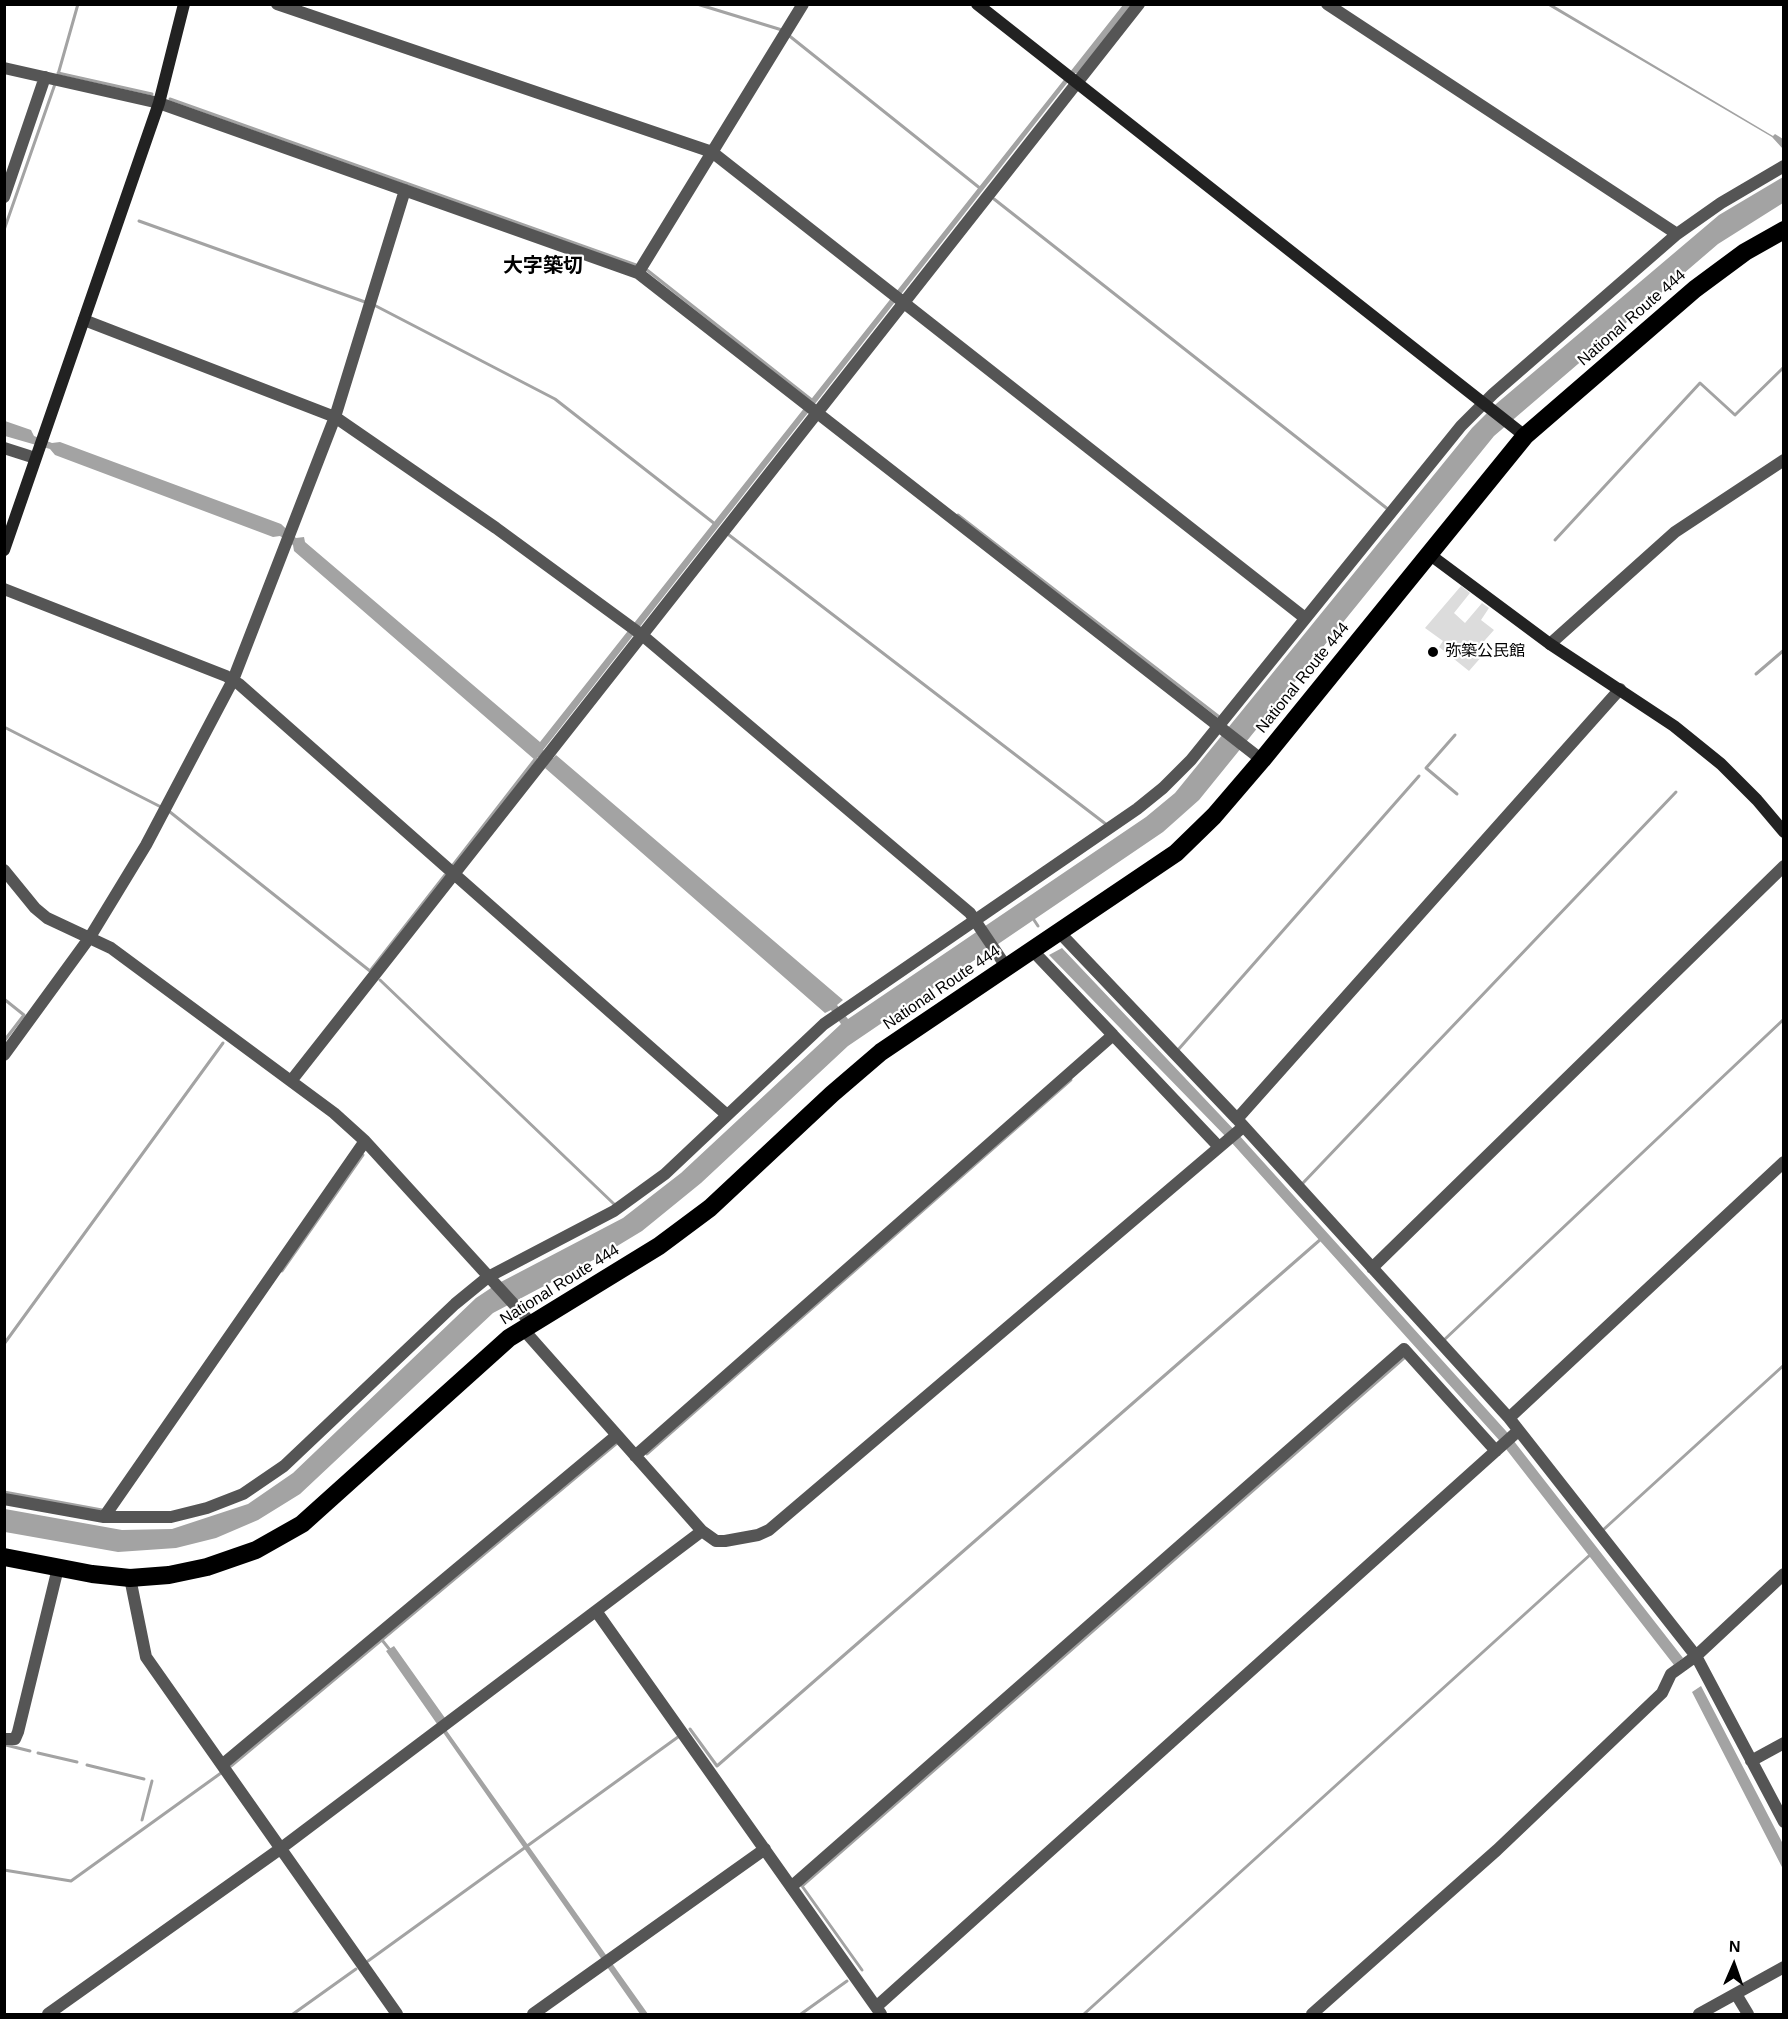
<!DOCTYPE html>
<html>
<head>
<meta charset="utf-8">
<style>
	body { margin:0 }
	#map { position:relative; width:1788px; height:2019px; overflow:hidden; background:#fff; font-family:Helvetica,sans-serif }
	canvas { display:block }
	.frame { position:absolute; inset:0; border:6px solid #000; pointer-events:none }
	.north { position:absolute; left:1704px; top:1935px; width:60px; height:60px; -webkit-text-stroke:4px #fff; paint-order:stroke; rotate:2deg; font-size:16px; font-weight:700; line-height:24px; text-align:center; color:#000 }
	.north::after { content:''; display:block; margin:auto; width:21px; height:27px; background:#000; clip-path:polygon(50% 0,100% 100%,50% 72%,0 100%) }
</style>
</head>
<body>
<div id="map">
<canvas width="1788" height="2019"></canvas>
<div class="frame"></div>
<div class="north">N</div>
</div>
<script>
const g = document.querySelector('canvas').getContext('2d');
g.lineJoin = 'round';
function paint(path, color) { g.fillStyle = color; g.fill(path, 'evenodd'); }
const poly = rows => new Path2D(rows.map(r => 'M' + r).join(''));
function trace(path, color, width, dash) { g.strokeStyle = color; g.lineWidth = width; g.lineCap = dash ? 'butt' : 'round'; g.setLineDash(dash || []); g.stroke(path); }
function label(font, color, halo, rows, align = 'center') {
  g.font = font + ' Helvetica,"Noto Sans JP",sans-serif'; g.lineWidth = 4.5; g.setLineDash([]); g.textBaseline = 'middle'; g.strokeStyle = halo; g.fillStyle = color; for (const [text, x, y, turn = 0] of rows) {
    g.save(); g.translate(x, y); g.rotate((+turn || 0) * Math.PI / 180); g.textAlign = isNaN(turn) ? turn : align; if (halo) g.strokeText(text, 0, 0); g.fillText(text, 0, 0); g.restore();
  }
}
paint(poly([
	[1461,586,1470,593,1454,613,1465,623,1482,603,1489,608,1481,620,1494,630,1477,649,1483,655,1469,671,1439,647,1443,641,1425,628]
]), '#dcdcdc');
paint(poly([
	[1123,5,1132,5,1078,74,1075,73,543,750,553,758,556,755,843,1000,837,1005,848,1019,1146,817,1175,793,1472,428,1496,404,1719,215,1783,177,1783,203,1718,244,1494,436,1199,800,1163,832,848,1046,701,1183,642,1231,599,1257,493,1313,300,1494,258,1520,216,1538,176,1548,118,1552,5,1532,5,1509,122,1530,172,1529,248,1504,293,1473,476,1298,497,1284,623,1218,681,1173,841,1024,831,1010,825,1013,545,768,547,765,538,757,535,760,294,551,293,545,280,536,273,537,55,455,50,449,5,436,5,421,31,430,34,436,52,443,60,442,281,524,296,538,304,537,305,542,540,742],
	[1547,5,1553,5,1773,136,1775,134,1783,139,1783,149,1772,137],
	[1062,948,1238,1134,1506,1431,1683,1658,1674,1665,1499,1440,1231,1142,1049,955],
	[394,1646,445,1718,447,1731,648,2014,640,2014,386,1651],
	[1701,1686,1783,1844,1783,1869,1692,1692]
]), '#a3a3a3');
trace(poly([
	[697,4,782,30],
	[787,34,981,189],
	[58,73,152,94],
	[57,78,78,4],
	[170,99,636,265],
	[994,199,1389,510],
	[139,221,365,302],
	[4,230,55,84],
	[647,270,813,401],
	[374,305,555,399,715,524],
	[958,515,1218,716],
	[729,535,1107,825],
	[1555,540,1700,383,1735,415,1784,367],
	[1756,674,1784,650],
	[4,727,161,807],
	[1455,735,1426,768,1457,794],
	[170,812,370,971,445,875],
	[453,865,536,758],
	[1034,920,1038,926],
	[380,980,614,1204],
	[4,999,24,1015,4,1041],
	[1177,1051,1419,776],
	[1303,1183,1676,792],
	[282,1271,363,1155],
	[1444,1340,1784,1019],
	[4,1344,223,1043],
	[647,1454,1071,1080],
	[4,1492,102,1510],
	[1603,1530,1784,1365],
	[382,1640,390,1650],
	[690,1729,717,1766,1321,1239],
	[6,1745,30,1751],
	[38,1753,77,1762],
	[87,1765,144,1779],
	[231,1766,617,1443],
	[142,1820,152,1781],
	[4,1870,71,1881,221,1773],
	[368,1961,678,1737],
	[862,1970,802,1886,1404,1358],
	[293,2014,356,1969],
	[801,2014,847,1981],
	[1084,2014,1591,1554]
]), '#a3a3a3', 3);
trace(poly([
	[277,4,712,152,1305,618],
	[1327,4,1677,234,1721,203,1784,166],
	[4,68,159,103,638,273,1262,760],
	[4,197,45,77],
	[638,273,803,4],
	[84,320,335,417,496,528,642,635,970,913,1007,968],
	[4,448,29,456],
	[4,589,226,676,239,684,727,1115],
	[1550,644,1675,532,1784,460],
	[4,870,35,908,47,918,111,948,334,1113,365,1141,531,1323],
	[1060,933,1237,1119,1509,1418,1696,1656,1784,1822],
	[1113,1035,1219,1147],
	[4,1055,90,937,146,845,233,680,335,417,405,190],
	[291,1081,1139,4],
	[1237,1119,1620,689],
	[1372,1268,1784,866],
	[522,1328,702,1531,716,1541,725,1541,758,1535,769,1530,1243,1127],
	[1509,1418,1784,1162],
	[635,1456,1113,1035,1033,951],
	[4,1499,104,1517,171,1517,207,1508,243,1494,284,1466,455,1304,488,1277,614,1211,665,1174,824,1024,1137,809,1163,788,1191,760,1461,426,1493,394,1677,234],
	[104,1517,365,1141],
	[130,1578,146,1657,397,2014],
	[596,1611,881,2014],
	[4,1739,15,1739,18,1732,58,1568],
	[1751,1761,1784,1743],
	[223,1764,617,1435],
	[791,1887,1404,1349,1496,1451],
	[1736,1994,1748,2014],
	[876,2007,1518,1431],
	[48,2014,280,1849,702,1531],
	[533,2014,765,1849],
	[1312,2014,1497,1850,1662,1693,1671,1674,1696,1656,1784,1574],
	[1699,2014,1784,1967]
]), '#555', 12);
trace(poly([
	[977,4,1525,436],
	[4,550,159,103,184,4],
	[1429,554,1550,644,1674,726,1721,764,1757,800,1784,832]
]), '#222', 12);
trace(poly([
	[4,1557,92,1574,130,1578,169,1575,207,1567,256,1550,302,1524,509,1338,659,1246,710,1208,832,1094,881,1052,1176,853,1214,816,1262,760,1525,436,1695,289,1745,252,1784,230]
]), '#000', 18);
for (const [x, y, r, color] of [
	[1433,652,6,"#000"]
]) { const dot = new Path2D(); dot.arc(x, y, r, 0, 2 * Math.PI); g.fillStyle = color; g.fill(dot); trace(dot, '#fff', 2); }
label('16px', '#000', '#fff', [
	["National Route 444",1632,318,-41],
	["National Route 444",1303,678,-51],
	["National Route 444",942,988,-34],
	["National Route 444",560,1285,-32]
]);
label('16px', '#000', '#fff', [
	["弥築公民館",1445,652]
], 'left');
label('bold 20px', '#000', '#fff', [
	["大字築切",543,266]
]);
</script>
</body>
</html>
